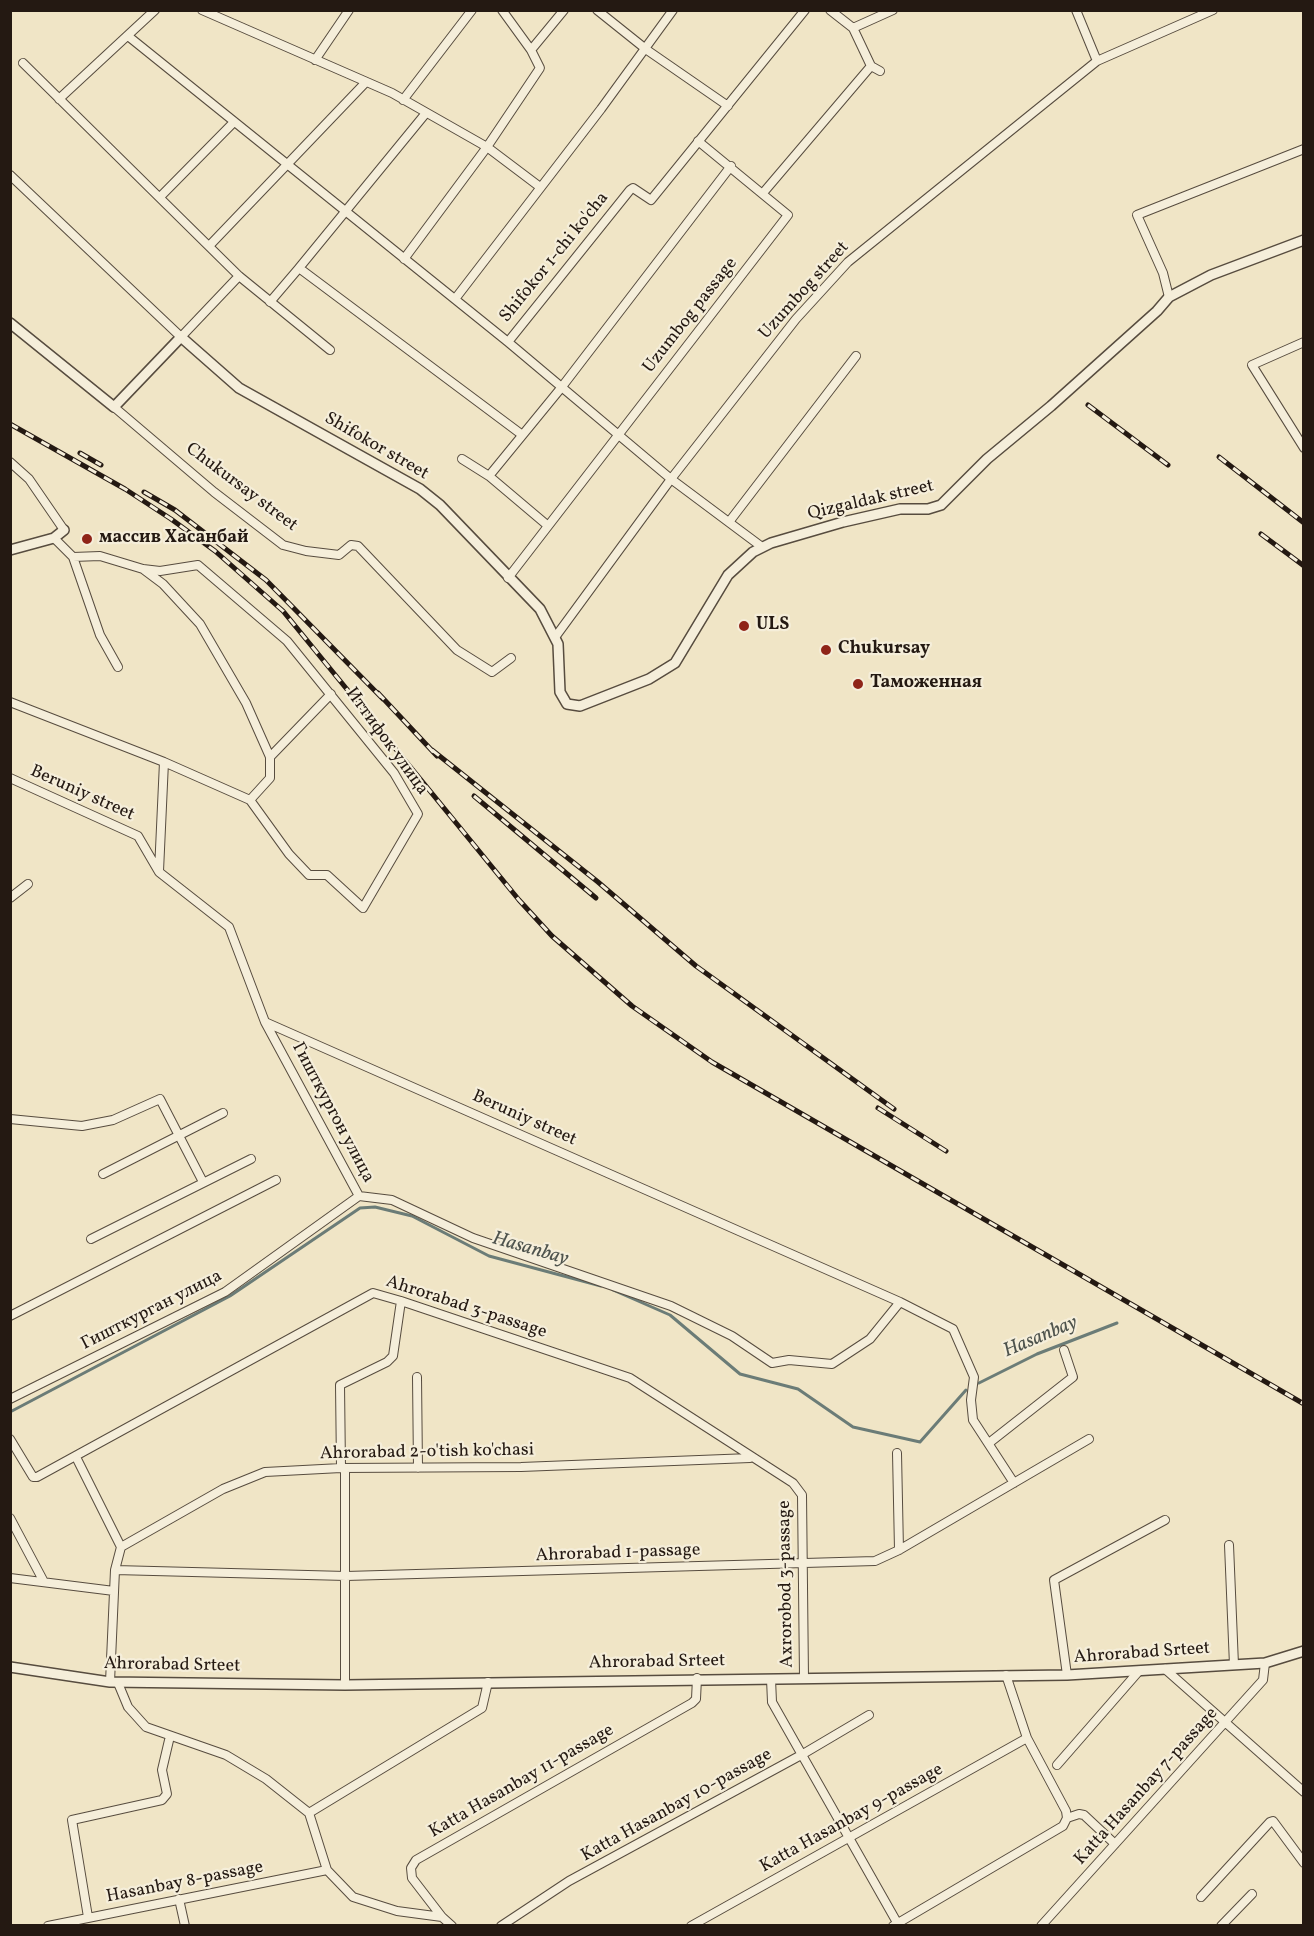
<!DOCTYPE html>
<html>
<head>
<meta charset="utf-8">
<style>
	body { margin:0 }
	#map { position:relative; width:1314px; height:1936px; overflow:hidden; background:#f0e5c6; font-family:Vollkorn,serif }
	canvas { display:block }
	.frame { position:absolute; inset:0; border:12px solid #241912; pointer-events:none }
</style>
</head>
<body>
<div id="map">
<canvas width="1314" height="1936"></canvas>
<div class="frame"></div>
</div>
<script>
const g = document.querySelector('canvas').getContext('2d');
g.lineJoin = 'round';
const poly = rows => new Path2D(rows.map(r => 'M' + r).join(''));
function trace(path, color, width, dash) { g.strokeStyle = color; g.lineWidth = width; g.lineCap = dash ? 'butt' : 'round'; g.setLineDash(dash || []); g.stroke(path); }
function label(font, color, halo, rows, align = 'center') {
  g.font = font + ' Vollkorn,serif'; g.lineWidth = 4.5; g.setLineDash([]); g.textBaseline = 'middle'; g.strokeStyle = halo; g.fillStyle = color; for (const [text, x, y, turn = 0] of rows) {
    g.save(); g.translate(x, y); g.rotate((+turn || 0) * Math.PI / 180); g.textAlign = isNaN(turn) ? turn : align; if (halo) g.strokeText(text, 0, 0); g.fillText(text, 0, 0); g.restore();
  }
}
trace(poly([
	[613,1290,670,1315,740,1374,798,1389,853,1427,920,1442,966,1390],
	[979,1383,1037,1354,1117,1323],
	[10,1412,230,1296,360,1208,375,1207,412,1216,489,1256,601,1286]
]), '#6b7c77', 3);
const minor = poly([
	[202,10,392,93,487,147,540,187],
	[597,10,647,50,728,106],
	[830,10,853,28,871,66,880,71],
	[1076,10,1097,61],
	[853,28,893,10],
	[128,36,508,342,671,479,762,547],
	[531,50,564,10],
	[315,60,349,10],
	[23,63,239,276,330,350],
	[59,99,155,10],
	[403,100,472,10],
	[10,175,181,337,239,276],
	[763,193,871,66],
	[160,197,234,122],
	[210,245,366,82],
	[404,259,487,147,540,68,531,50,502,10],
	[299,268,426,113],
	[1169,297,1163,273,1137,215,1304,149],
	[455,299,601,109,673,10],
	[270,302,299,268,521,434],
	[508,342,630,190,633,188,651,200,805,10],
	[1304,342,1252,365,1304,448],
	[114,407,214,492,283,545,306,551,339,555,351,545,358,546,457,650,492,672,511,658],
	[462,459,489,476,547,525],
	[10,462,29,479,64,530],
	[489,476,561,388,731,166],
	[729,522,856,356],
	[54,538,73,557,100,556,143,569,163,584,200,624,246,703,270,757,270,778,250,800],
	[73,557,100,635,118,667],
	[508,578,788,215,698,141],
	[556,636,671,479,796,319,848,262,1097,61,1213,10],
	[10,702,164,762,250,800,289,854,309,875,327,875,363,908,418,814,394,773,287,641,198,565,160,571,143,569],
	[270,757,331,694],
	[10,778,138,836,159,872,229,927,265,1022,900,1302,953,1329,974,1377,971,1400,973,1420,1014,1483],
	[159,871,164,762],
	[10,898,28,884],
	[265,1022,359,1196],
	[10,1119,82,1126,113,1120,160,1099,203,1182],
	[103,1174,223,1113],
	[359,1196,392,1200,473,1238,671,1306,732,1336,772,1363,789,1360,832,1364,870,1339,900,1302],
	[91,1239,251,1159],
	[10,1316,276,1180],
	[417,1377,418,1468],
	[10,1399,225,1292,359,1196],
	[10,1439,33,1477,37,1477,373,1293,401,1301,630,1378,793,1483,802,1495,804,1678],
	[989,1443,1073,1377,1064,1350],
	[897,1453,899,1550],
	[76,1457,121,1547,115,1570,110,1682],
	[341,1468,340,1385,387,1362,393,1356,401,1301],
	[345,1468,345,1685],
	[10,1518,44,1582],
	[1229,1545,1234,1665],
	[121,1547,223,1489,265,1472,341,1468,521,1467,750,1458],
	[115,1570,346,1576,875,1561,899,1550,1089,1439],
	[10,1578,114,1591],
	[1165,1669,1304,1792],
	[1067,1675,1054,1580,1165,1520],
	[771,1679,772,1702,899,1926],
	[118,1683,128,1707,146,1727,226,1755,266,1779,309,1813,327,1870,353,1897,397,1911,442,1917],
	[1057,1765,1139,1671],
	[309,1813,482,1708,488,1682],
	[1067,1818,1079,1814,1084,1815,1115,1844],
	[1201,1897,1270,1822,1273,1821,1304,1863],
	[179,1899,185,1926],
	[88,1917,72,1820,162,1800,167,1794,162,1770,170,1736],
	[48,1926,327,1870],
	[452,1926,442,1917,412,1878,411,1868,416,1860,692,1703,696,1699,697,1678],
	[501,1926,569,1881,803,1754,869,1715],
	[691,1926,1027,1738],
	[893,1926,1063,1826,1067,1818,1066,1811,1027,1738,1006,1675],
	[1041,1926,1263,1680,1265,1663],
	[1221,1926,1252,1894]
]);
const tertiary = poly([
	[10,323,114,407,181,337,239,388,420,489,440,505,540,609,558,644,560,692,567,704,580,706,649,679,675,663,728,575,753,552,771,543,843,522,900,509,928,509,941,505,987,459,1051,406,1157,311,1169,297,1211,275,1304,240],
	[10,550,54,538,64,530],
	[10,1667,110,1682,345,1685,1067,1675,1265,1663,1304,1651]
]);
trace(minor, '#574c3f', 10);
trace(tertiary, '#574c3f', 12);
trace(minor, '#f5eeda', 8);
trace(tertiary, '#f5eeda', 9);
const rail = poly([
	[1088,405,1168,465],
	[10,424,125,489,171,519,215,551,283,611,519,900,552,936,632,1006,712,1062,1304,1404],
	[80,453,101,465],
	[1219,457,1304,523],
	[144,492,175,510,266,580,383,699],
	[1261,534,1304,566],
	[378,693,437,756],
	[432,750,598,882,696,966,894,1109],
	[474,796,596,898],
	[878,1108,946,1151]
]);
trace(rail, '#241912', 5);
trace(rail, '#f5eeda', 3, [9]);
for (const [x, y, r, color] of [
	[87,539,6,"#8f2418"],
	[744,626,6,"#8f2418"],
	[826,650,6,"#8f2418"],
	[858,684,6,"#8f2418"]
]) { const dot = new Path2D(); dot.arc(x, y, r, 0, 2 * Math.PI); g.fillStyle = color; g.fill(dot); trace(dot, '#f5eeda', 2); }
label('18px', '#241912', '#f5eeda', [
	["Shifokor 1-chi ko'cha",555,258,-51],
	["Uzumbog street",805,291,-48],
	["Uzumbog passage",691,316,-52],
	["Shifokor street",376,447,30],
	["Chukursay street",241,488,37],
	["Qizgaldak street",871,501,-13],
	["Иттифок улица",386,742,54],
	["Beruniy street",82,794,24],
	["Гишткургон улица",332,1113,62],
	["Beruniy street",524,1119,24],
	["Ahrorabad 3-passage",466,1308,18],
	["Гишткурган улица",152,1311,-27],
	["Ahrorabad 2-o'tish ko'chasi",427,1453,-1],
	["Ahrorabad 1-passage",618,1554,-2],
	["Axrorobod 3-passage",787,1584,-91],
	["Ahrorabad Srteet",1142,1654,-4],
	["Ahrorabad Srteet",657,1663,-1],
	["Ahrorabad Srteet",172,1666,1],
	["Katta Hasanbay 11-passage",522,1782,-30],
	["Katta Hasanbay 7-passage",1147,1787,-48],
	["Katta Hasanbay 10-passage",677,1806,-29],
	["Katta Hasanbay 9-passage",852,1819,-29],
	["Hasanbay 8-passage",185,1883,-11]
]);
label('bold 18px', '#241912', '#f5eeda', [
	["массив Хасанбай",99,539],
	["ULS",756,626],
	["Chukursay",838,650],
	["Таможенная",870,684]
], 'left');
label('italic 20px', '#4e534d', '#f5eeda', [
	["Hasanbay",530,1250,16],
	["Hasanbay",1041,1338,-23]
]);
</script>
</body>
</html>
